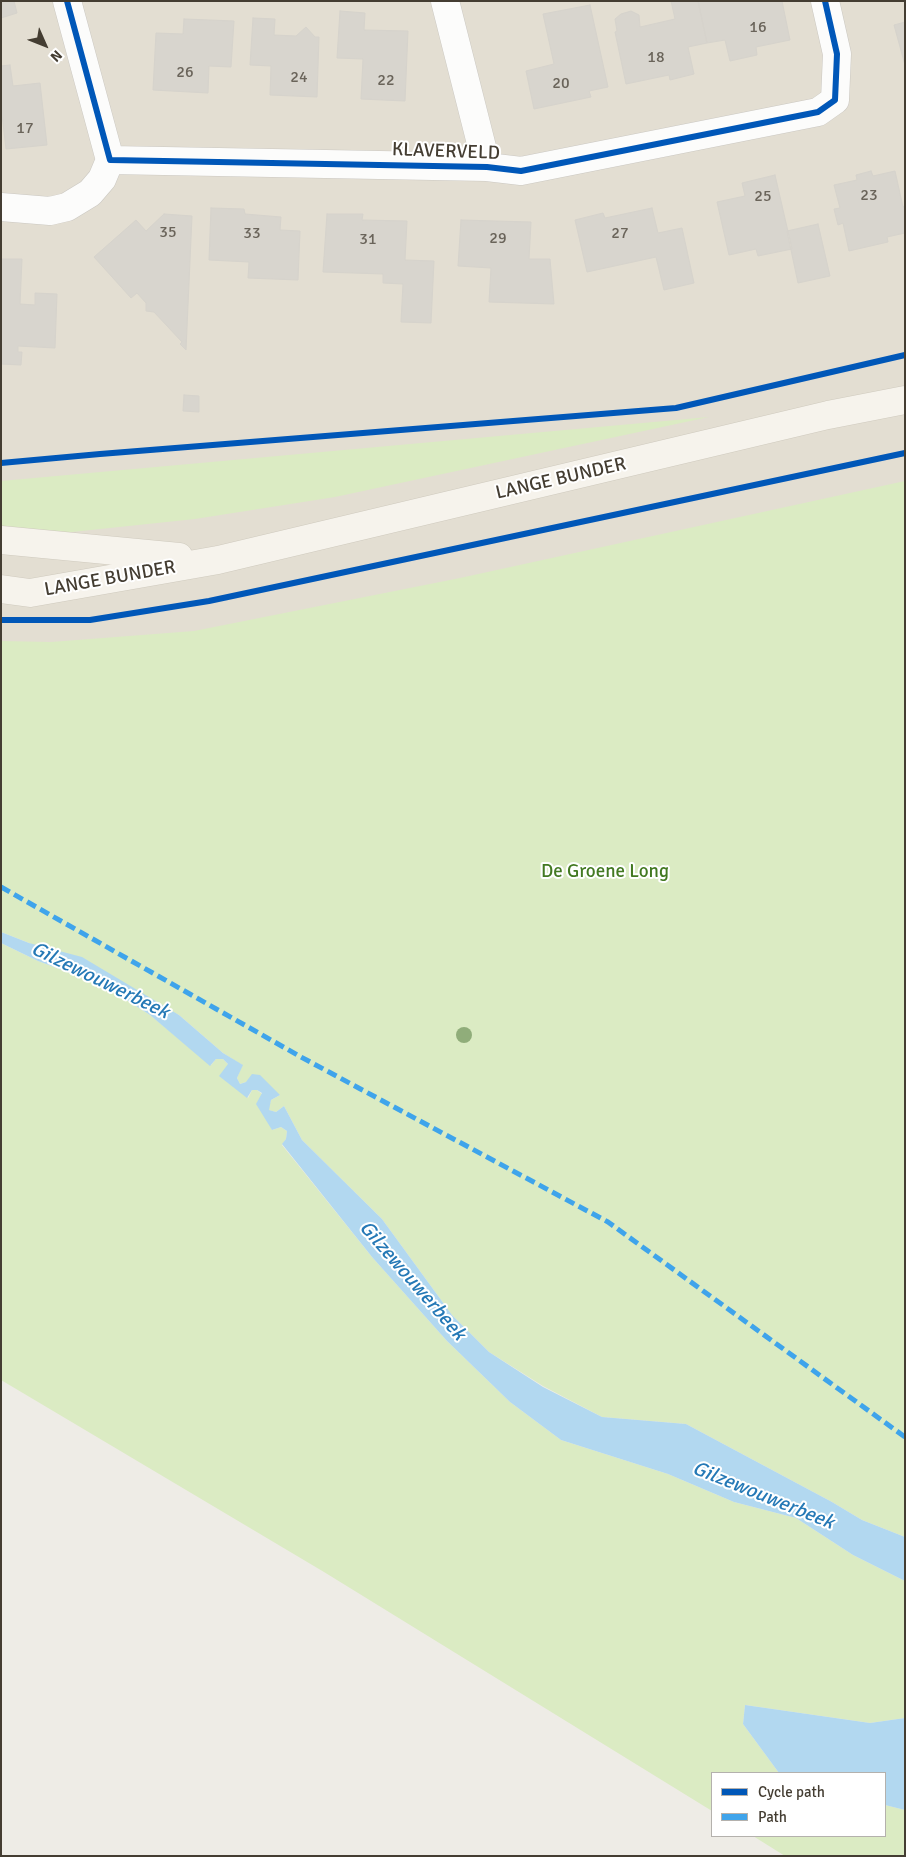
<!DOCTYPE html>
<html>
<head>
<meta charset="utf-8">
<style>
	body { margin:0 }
	#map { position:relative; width:906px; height:1857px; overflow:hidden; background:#eeece6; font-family:Signika,sans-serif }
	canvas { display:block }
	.frame { position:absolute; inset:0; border:2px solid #443d32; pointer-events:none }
	.legend { position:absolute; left:711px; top:1772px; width:175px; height:65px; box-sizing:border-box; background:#fff; border:1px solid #b4b1ad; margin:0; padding:6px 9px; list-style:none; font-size:15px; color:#443d32 }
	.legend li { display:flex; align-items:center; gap:10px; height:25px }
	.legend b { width:25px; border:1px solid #b4b1ad }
	.north { position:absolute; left:20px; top:20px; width:50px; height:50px; -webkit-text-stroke:4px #fff; paint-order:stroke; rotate:134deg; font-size:14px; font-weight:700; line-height:20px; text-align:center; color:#443d32 }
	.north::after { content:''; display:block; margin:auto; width:18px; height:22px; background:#443d32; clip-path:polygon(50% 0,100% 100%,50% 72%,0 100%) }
</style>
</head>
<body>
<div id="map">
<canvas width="906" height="1857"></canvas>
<div class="frame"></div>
<ul class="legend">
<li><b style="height:6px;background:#0057b8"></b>Cycle path</li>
<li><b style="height:6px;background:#3fa4eb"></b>Path</li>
</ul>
<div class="north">N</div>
</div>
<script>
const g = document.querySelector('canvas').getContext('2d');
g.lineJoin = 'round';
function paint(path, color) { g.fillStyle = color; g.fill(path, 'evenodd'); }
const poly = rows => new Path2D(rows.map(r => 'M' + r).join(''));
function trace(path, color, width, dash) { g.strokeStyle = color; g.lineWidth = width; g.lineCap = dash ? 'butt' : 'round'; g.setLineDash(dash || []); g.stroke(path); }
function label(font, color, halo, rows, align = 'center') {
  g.font = font + ' Signika,sans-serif'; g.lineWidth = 4; g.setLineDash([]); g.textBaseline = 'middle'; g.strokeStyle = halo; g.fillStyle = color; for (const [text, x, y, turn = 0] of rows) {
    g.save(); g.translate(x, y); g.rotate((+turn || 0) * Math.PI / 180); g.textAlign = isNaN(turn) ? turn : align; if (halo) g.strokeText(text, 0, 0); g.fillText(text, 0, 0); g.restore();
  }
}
paint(poly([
	[1,1,905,1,905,514,1,693]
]), '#e3ded2');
paint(poly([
	[709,417,335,497,195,519,53,534,1,530,1,481],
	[905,481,905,1537,862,1520,832,1502,686,1424,602,1417,543,1386,489,1352,452,1315,382,1219,302,1140,284,1106,276,1112,268,1110,271,1100,280,1095,246,1082,240,1084,237,1078,242,1065,223,1053,179,1015,29,943,1,932,1,641,51,642,194,631,460,578],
	[1,943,38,961,103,985,150,1015,211,1065,216,1059,223,1059,228,1064,248,1098,252,1090,257,1090,262,1094,272,1130,281,1127,287,1131,286,1139,282,1145,372,1257,447,1341,510,1402,561,1440,668,1474,734,1502,796,1518,853,1555,905,1581,905,1718,870,1723,745,1705,743,1724,779,1773,712,1773,712,1811,324,1572,1,1380],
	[885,1805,905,1810,905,1856,785,1856,753,1836,885,1836]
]), '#dbebc3');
paint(poly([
	[1,932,29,943,82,957,179,1015,223,1053,243,1065,237,1078,240,1084,246,1082,252,1074,260,1075,280,1095,271,1100,269,1110,276,1112,284,1106,302,1140,382,1219,452,1315,489,1352,543,1387,602,1417,686,1424,832,1502,862,1520,905,1537,905,1581,853,1555,796,1518,734,1502,668,1474,561,1440,510,1402,447,1341,372,1257,282,1144,286,1139,287,1131,281,1127,272,1130,256,1104,262,1093,257,1090,252,1090,247,1098,219,1076,228,1064,223,1059,216,1059,210,1066,150,1015,103,985,38,961,1,943],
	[745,1705,870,1723,905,1718,905,1810,885,1805,885,1773,779,1773,743,1724]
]), '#b2d8f0');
const building = poly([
	[1,1,14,1,17,13,1,18,1,1],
	[671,1,698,1,707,43,688,47,694,74,670,80,669,75,626,84,615,32,617,31,615,19,621,14,631,11,639,15,640,27,675,19,671,1],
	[698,1,782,1,790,40,756,47,757,55,730,61,725,40,707,43,698,1],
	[590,5,608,87,589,91,591,97,534,109,526,71,554,64,543,14,590,5],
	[340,11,365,13,364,30,408,31,405,101,361,99,363,59,337,58,340,11],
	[253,18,275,19,274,35,296,36,306,27,315,37,319,37,317,97,270,95,271,66,250,65,253,18],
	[184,19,234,21,231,67,209,66,208,93,153,90,156,33,183,34,184,19],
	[905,22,905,65,894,25,905,22],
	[10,65,13,86,40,83,47,145,6,149,1,106,1,66,10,65],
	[871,171,873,176,895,171,903,207,905,206,905,233,887,237,888,242,849,251,843,223,838,225,834,209,840,208,834,185,857,180,856,175,871,171],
	[775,175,792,249,758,256,756,249,729,255,717,202,745,196,742,183,775,175],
	[211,208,244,209,245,214,281,217,280,230,300,231,298,280,248,278,249,262,209,260,211,208],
	[652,208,658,233,682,228,694,283,664,290,656,257,587,272,575,220,603,213,605,218,652,208],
	[164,214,192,216,186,350,180,344,182,342,154,312,146,311,146,303,137,293,131,298,94,257,136,220,146,231,164,214],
	[327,214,363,214,362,220,407,221,405,260,434,261,431,323,401,322,403,284,383,283,383,274,323,272,327,214],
	[461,220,531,222,529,259,550,259,554,304,489,302,491,268,458,266,461,220],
	[818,224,830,276,798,283,787,231,818,224],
	[1,259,22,259,20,304,35,305,35,293,57,294,55,348,18,346,18,352,22,352,21,365,1,364,1,259],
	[184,395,199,396,199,412,183,411,184,395]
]);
paint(building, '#d8d5ce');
trace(building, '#d6d3cc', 1);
const street = poly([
	[67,1,110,160,487,167,521,171,818,112,835,100,837,54,825,1],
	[445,1,487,167],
	[1,207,50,211,67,207,90,193,102,179,110,160]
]);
const secondary = poly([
	[1,540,179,557],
	[1,589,30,593,218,560,828,415,905,400]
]);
trace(street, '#cbc8c2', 29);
trace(secondary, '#cfcabe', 29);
trace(street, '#fcfcfb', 28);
trace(secondary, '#f6f3ec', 28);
trace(poly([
	[1,887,301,1057,608,1222,905,1437]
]), '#3fa4eb', 5, [10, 5]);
trace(poly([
	[67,1,110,160,487,167,521,171,818,112,835,100,837,54,825,1],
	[1,463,100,454,676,408,905,355],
	[1,620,90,620,209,601,905,453]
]), '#0057b8', 6);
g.fillStyle = '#90ad7a';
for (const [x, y] of [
	[464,1035]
]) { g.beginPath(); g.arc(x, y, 8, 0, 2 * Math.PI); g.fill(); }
label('16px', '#6a645a', null, [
	["16",758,28],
	["18",656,58],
	["26",185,73],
	["24",299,78],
	["22",386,81],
	["20",561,84],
	["17",25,129],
	["23",869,196],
	["25",763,197],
	["35",168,233],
	["33",252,234],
	["27",620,234],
	["29",498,239],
	["31",368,240]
]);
label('19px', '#443d32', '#fff', [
	["KLAVERVELD",446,152,2],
	["LANGE BUNDER",561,479,-13],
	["LANGE BUNDER",110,579,-10]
]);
label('19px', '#437922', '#fff', [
	["De Groene Long",605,872]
]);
label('italic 20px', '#2579b6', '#fff', [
	["Gilzewouwerbeek",100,981,26],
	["Gilzewouwerbeek",412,1281,49],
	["Gilzewouwerbeek",763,1496,22]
]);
</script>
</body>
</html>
